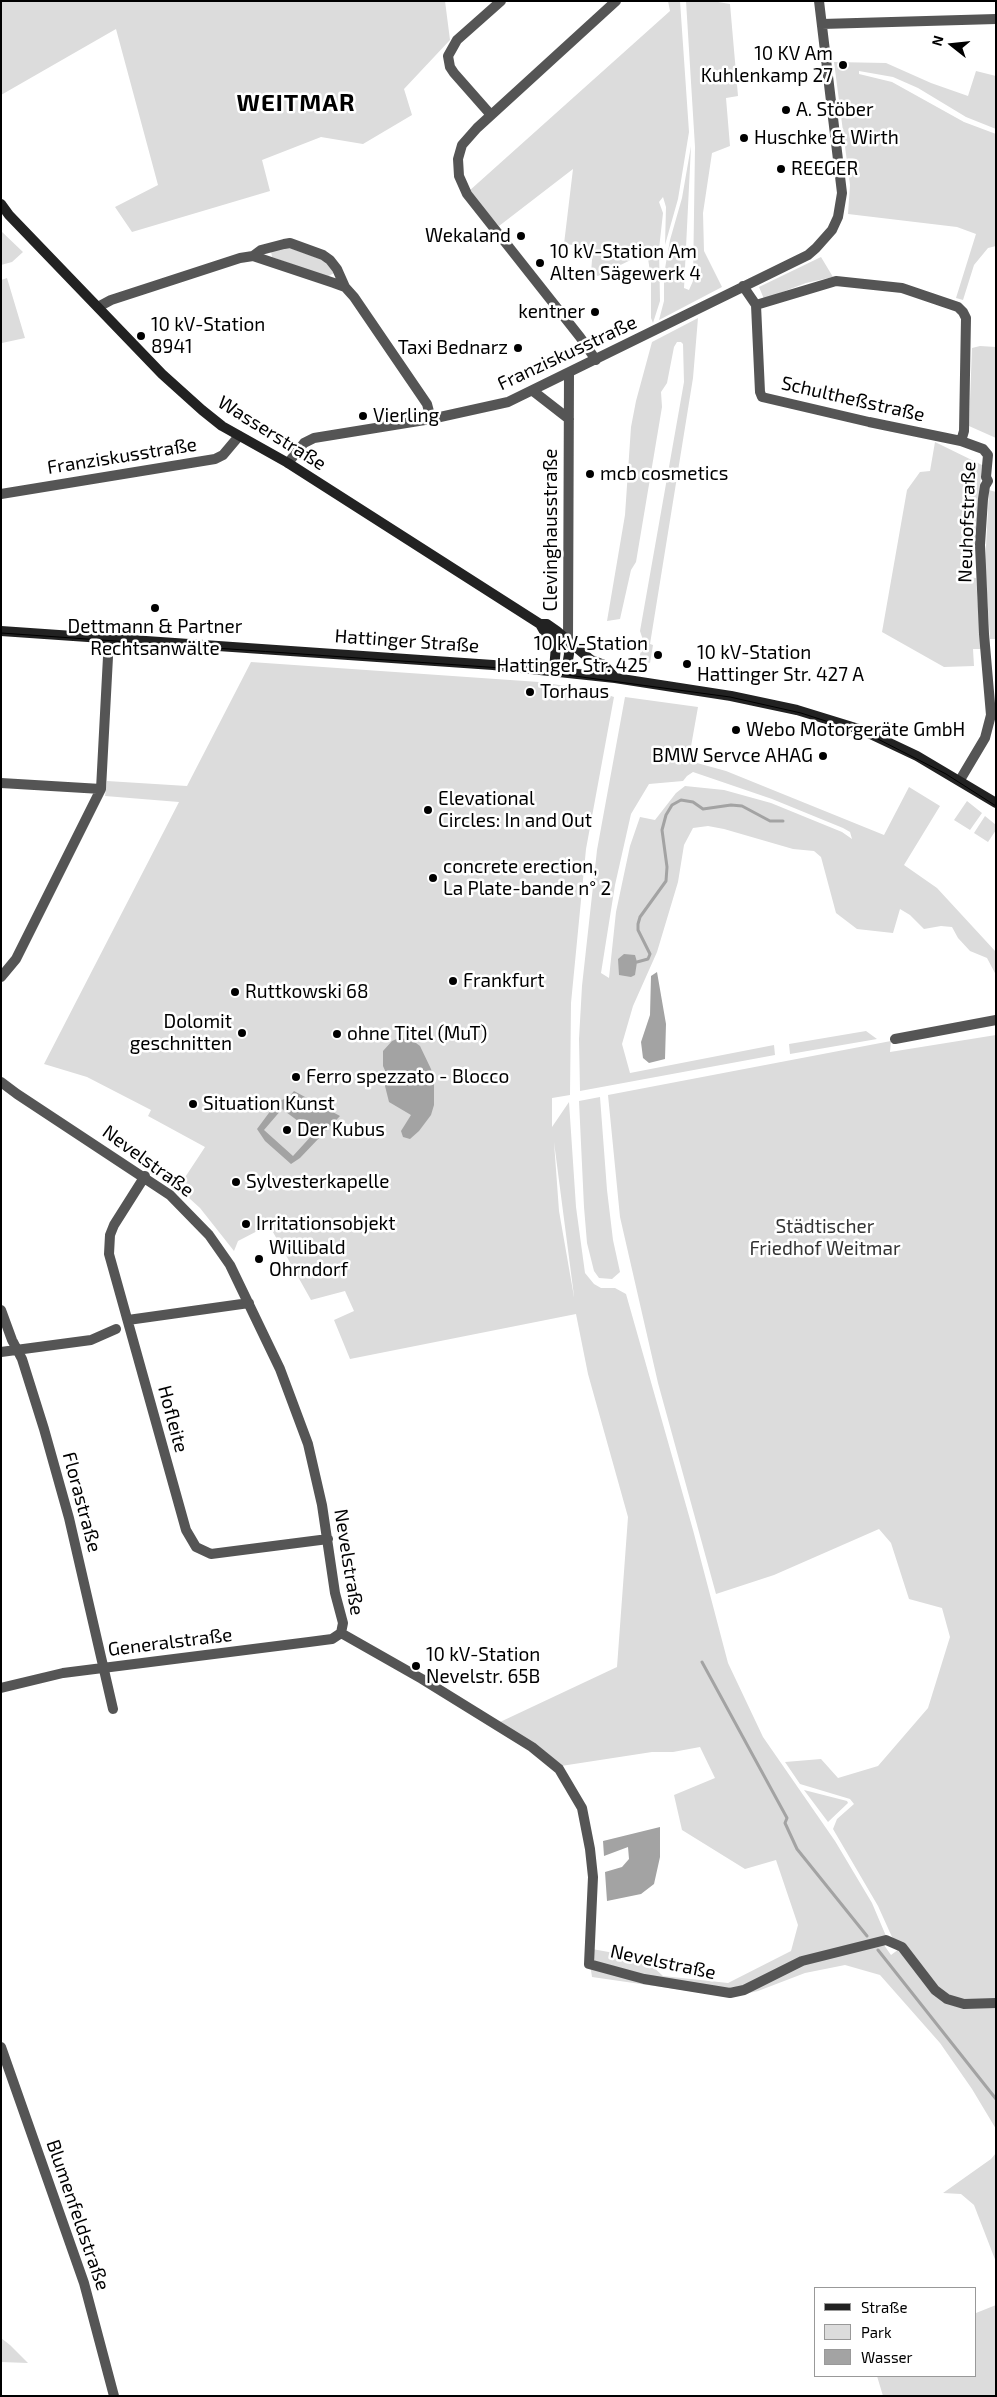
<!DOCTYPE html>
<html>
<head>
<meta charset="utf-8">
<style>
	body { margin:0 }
	#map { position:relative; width:997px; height:2397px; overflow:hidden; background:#fff; font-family:"Exo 2",sans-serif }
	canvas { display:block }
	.frame { position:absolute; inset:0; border:2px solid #000; pointer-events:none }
	.legend { position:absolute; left:814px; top:2287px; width:162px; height:90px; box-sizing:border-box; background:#fff; border:1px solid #999; margin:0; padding:6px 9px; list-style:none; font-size:15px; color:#000 }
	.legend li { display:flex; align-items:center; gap:10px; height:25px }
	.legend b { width:25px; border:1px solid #999 }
	.north { position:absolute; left:927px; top:20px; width:50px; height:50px; -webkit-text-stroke:4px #fff; paint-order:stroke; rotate:286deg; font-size:14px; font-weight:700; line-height:20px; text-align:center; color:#000 }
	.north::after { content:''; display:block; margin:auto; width:18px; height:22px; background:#000; clip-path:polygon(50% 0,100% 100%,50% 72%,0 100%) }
</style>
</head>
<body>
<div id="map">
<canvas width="997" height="2397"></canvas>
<div class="frame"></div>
<ul class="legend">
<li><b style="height:6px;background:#222"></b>Straße</li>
<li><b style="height:14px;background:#dcdcdc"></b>Park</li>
<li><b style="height:14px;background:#a3a3a3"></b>Wasser</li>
</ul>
<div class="north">N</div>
</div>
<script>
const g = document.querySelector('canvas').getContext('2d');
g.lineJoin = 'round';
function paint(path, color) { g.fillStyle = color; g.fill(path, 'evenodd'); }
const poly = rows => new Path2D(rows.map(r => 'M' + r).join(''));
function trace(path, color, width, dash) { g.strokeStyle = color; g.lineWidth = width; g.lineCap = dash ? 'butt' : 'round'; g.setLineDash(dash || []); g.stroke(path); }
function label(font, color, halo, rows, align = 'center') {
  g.font = font + ' "Exo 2",sans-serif'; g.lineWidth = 5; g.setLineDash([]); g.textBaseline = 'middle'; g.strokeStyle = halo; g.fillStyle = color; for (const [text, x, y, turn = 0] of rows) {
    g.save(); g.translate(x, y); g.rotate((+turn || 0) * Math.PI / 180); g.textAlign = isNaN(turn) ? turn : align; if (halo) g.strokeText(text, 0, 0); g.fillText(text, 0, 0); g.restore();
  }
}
paint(poly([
	[1,1,445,1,450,40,404,89,412,115,363,144,321,137,262,160,270,191,132,232,115,207,158,185,116,29,1,95],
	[668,1,680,1,689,132,678,199,665,245,666,207,663,197,659,202,663,213,659,249,660,301,653,323,651,318,651,278,647,252,598,276,591,273,593,247,564,244,573,169,499,226,469,191,670,11],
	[686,1,712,1,730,4,738,96,726,98,730,146,712,153,703,213,704,251,722,287,659,320,664,301,664,274,670,240,682,198,691,146,684,288,689,290,693,281,695,147],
	[834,62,886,63,931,83,968,96,976,71,996,76,996,129,966,117,918,88,893,77,859,71,859,74,892,82,964,122,996,134,996,246,988,248,974,265,963,300,956,298,976,234,957,227,848,214,850,185],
	[1,231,23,252,12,262,1,265],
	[287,247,326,261,334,273,327,277,272,257,271,251],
	[821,257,833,277,806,283,764,299,759,287],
	[7,278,25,338,2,343,1,280],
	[698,318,693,378,650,644,653,645,650,663,639,660,643,640,640,631,684,382,683,344,681,342,677,342,674,347,667,383,661,392,662,407,636,562,631,570,620,619,607,621,625,515,631,427,636,401,652,342],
	[980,346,996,347,996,438,969,426,972,348],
	[935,442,982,465,975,546,968,547,968,577,976,578,981,649,973,649,974,666,944,667,882,632,907,490,920,472,930,471],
	[989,490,996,492,996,639,990,639,985,565],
	[251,662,539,682,593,690,614,697,586,849,571,1003,570,1095,552,1098,552,1127,569,1102,576,1207,585,1273,594,1284,601,1288,615,1288,626,1294,693,1530,728,1663,763,1737,835,1841,872,1903,886,1936,884,1945,891,1955,903,1946,892,1937,878,1906,833,1829,837,1819,854,1804,850,1799,800,1784,785,1762,821,1759,838,1778,878,1766,928,1708,950,1637,942,1608,909,1599,891,1543,879,1529,774,1575,716,1594,658,1383,620,1217,608,1095,891,1041,890,1052,996,1035,996,2129,972,2089,940,2043,880,1975,845,1965,805,1973,758,1991,731,1997,592,1977,590,1964,592,1949,631,1956,651,1965,663,1976,728,1983,791,1951,798,1925,776,1860,745,1869,682,1830,674,1795,715,1778,700,1747,673,1752,652,1752,561,1766,540,1747,500,1722,617,1667,628,1517,588,1374,576,1314,350,1359,334,1320,354,1311,345,1291,311,1300,269,1225,238,1241,234,1251,200,1208,178,1188,205,1147,148,1116,151,1110,87,1077,44,1064,179,802,105,796,107,781,187,786],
	[554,1142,574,1296,574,1297,559,1211],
	[625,697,698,707,690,752,697,763,726,771,884,835,909,787,940,806,904,865,937,888,996,952,996,975,987,958,970,951,958,938,952,927,941,926,924,929,910,915,900,909,893,933,857,929,836,913,821,857,814,851,793,849,724,829,708,826,693,828,684,845,678,882,657,952,633,1006,622,1044,630,1073,774,1045,775,1055,580,1091,579,1039,582,986,597,850],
	[693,772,772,799,843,828,850,832,852,839,842,832,771,803,724,790,685,786,676,793,655,820,640,817,630,846,616,912,609,978,601,973,615,885,631,814,649,784,683,781,687,776],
	[967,801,982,813,970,830,954,820],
	[985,816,996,825,996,830,988,842,974,833],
	[866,1031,877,1039,790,1054,789,1044],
	[600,1097,607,1190,613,1240,620,1272,612,1279,599,1278,594,1271,587,1243,584,1207,579,1101],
	[804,1790,847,1801,848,1803,828,1822],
	[996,2153,996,2262,974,2205,961,2194,943,2193,991,2159],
	[996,2305,996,2396,883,2396,877,2376,976,2376,976,2313],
	[1,2338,10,2345,28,2363,1,2362]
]), '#dcdcdc');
paint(poly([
	[624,954,635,955,637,962,635,975,631,977,619,975,618,959],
	[657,972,666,1024,665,1059,649,1063,643,1058,641,1042,650,1015,651,976],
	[399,1038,412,1040,420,1046,431,1069,434,1079,434,1105,431,1115,419,1131,410,1139,403,1137,401,1131,411,1115,389,1102,385,1086,387,1075,383,1066,383,1051,392,1041],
	[294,1091,340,1116,300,1158,291,1164,265,1141,257,1129,277,1102,289,1097],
	[282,1109,314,1133,293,1156,264,1130],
	[660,1827,660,1857,654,1884,641,1894,607,1901,605,1872,622,1867,629,1859,628,1847,604,1856,603,1841]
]), '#a3a3a3');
trace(poly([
	[637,962,648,959,650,954,638,930,638,924,640,917,666,881,667,867,662,830,666,815,672,805,681,800,693,802,703,809,731,805,742,806,770,821,783,821],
	[702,1662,787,1818,785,1823,797,1849,867,1936],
	[878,1950,996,2099]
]), '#a3a3a3', 3);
trace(poly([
	[822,24,996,19],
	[491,115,454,73,450,67,448,56,457,40,501,1],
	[253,256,261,250,284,244,290,243,323,255,330,260,337,269,345,287],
	[743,286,756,305,760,392,762,397,869,422,961,441,983,449,988,455,986,477,988,481,985,486,983,499,980,545,984,634,991,715,985,738,960,780],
	[756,305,836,281,902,288,958,307,963,312,966,318,964,431,961,441],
	[98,307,111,300,151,287,240,258,253,256,334,283,345,287,354,297,427,404,431,419],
	[596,360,580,337,467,194,459,176,458,159,462,145,477,128,616,1],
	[533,391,569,419],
	[288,463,304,443,314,438,431,419,508,402,808,255,816,248,832,230,838,217,842,193,819,1],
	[1,494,215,459,223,455,239,436],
	[568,641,569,373],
	[1,783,101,789],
	[1,977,16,959,101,789,109,638],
	[895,1039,996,1020],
	[1,1082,17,1094,170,1195,209,1235,230,1265,280,1369,308,1444,322,1505,335,1593,343,1623,341,1633],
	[145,1176,114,1225,110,1235,109,1254,186,1530,196,1547,211,1554,328,1539],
	[1,1310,12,1340,22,1359,44,1429,69,1518,113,1709],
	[128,1320,249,1303],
	[1,1352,91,1340,116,1329],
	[341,1633,422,1679,532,1747,559,1769,582,1808,590,1849,593,1877,589,1964,644,1979,730,1993,744,1990,802,1961,886,1940,902,1947,935,1990,947,1999,964,2004,996,2003],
	[1,1688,63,1673,309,1642,332,1639,341,1633],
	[1,2047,84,2283,114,2396]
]), '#555', 10);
trace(poly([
	[1,204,9,215,162,374,202,410,222,426,288,463,540,624,544,631,554,639,556,646,554,670],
	[540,624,547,624,557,631,591,660,604,665,615,678],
	[1,631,493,665,615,678,731,696,797,710,862,730,917,756,996,803],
	[566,672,569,654,568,641]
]), '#222', 10);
trace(poly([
	[1,633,530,670,730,697,801,713,872,736,946,774,996,806]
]), '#000', 1);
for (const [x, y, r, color] of [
	[843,65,5,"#000"],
	[786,110,5,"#000"],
	[744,138,5,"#000"],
	[781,169,5,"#000"],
	[521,236,5,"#000"],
	[540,263,5,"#000"],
	[595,312,5,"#000"],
	[141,336,5,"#000"],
	[518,348,5,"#000"],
	[363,416,5,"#000"],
	[590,474,5,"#000"],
	[155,608,5,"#000"],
	[658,655,5,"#000"],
	[687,664,5,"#000"],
	[530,692,5,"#000"],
	[736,730,5,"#000"],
	[823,756,5,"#000"],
	[428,810,5,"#000"],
	[433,878,5,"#000"],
	[453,981,5,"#000"],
	[235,992,5,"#000"],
	[242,1033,5,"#000"],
	[337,1034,5,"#000"],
	[296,1077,5,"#000"],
	[193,1104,5,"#000"],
	[287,1130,5,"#000"],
	[236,1182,5,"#000"],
	[246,1224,5,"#000"],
	[259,1259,5,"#000"],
	[416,1666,5,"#000"]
]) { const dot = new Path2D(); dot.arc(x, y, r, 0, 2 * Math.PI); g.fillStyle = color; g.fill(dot); trace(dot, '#fff', 2); }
label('19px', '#000', '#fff', [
	["10 KV Am",833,54,"right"],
	["Kuhlenkamp 27",833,76,"right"],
	["A. Stöber",796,110],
	["Huschke & Wirth",754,138],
	["REEGER",791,169],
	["Wekaland",511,236,"right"],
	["10 kV-Station Am",550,252],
	["Alten Sägewerk 4",550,274],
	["kentner",585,312,"right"],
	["10 kV-Station",151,325],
	["8941",151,347],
	["Taxi Bednarz",508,348,"right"],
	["Vierling",373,416],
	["mcb cosmetics",600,474],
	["Dettmann & Partner",155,627,"center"],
	["Rechtsanwälte",155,649,"center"],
	["10 kV-Station",648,644,"right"],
	["Hattinger Str. 425",648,666,"right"],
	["10 kV-Station",697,653],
	["Hattinger Str. 427 A",697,675],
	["Torhaus",540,692],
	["Webo Motorgeräte GmbH",746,730],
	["BMW Servce AHAG",813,756,"right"],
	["Elevational",438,799],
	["Circles: In and Out",438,821],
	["concrete erection,",443,867],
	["La Plate-bande n° 2",443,889],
	["Frankfurt",463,981],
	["Ruttkowski 68",245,992],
	["Dolomit",232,1022,"right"],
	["geschnitten",232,1044,"right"],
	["ohne Titel (MuT)",347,1034],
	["Ferro spezzato - Blocco",306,1077],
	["Situation Kunst",203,1104],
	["Der Kubus",297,1130],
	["Sylvesterkapelle",246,1182],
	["Irritationsobjekt",256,1224],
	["Willibald",269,1248],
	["Ohrndorf",269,1270],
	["10 kV-Station",426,1655],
	["Nevelstr. 65B",426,1677]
], 'left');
label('19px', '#000', '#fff', [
	["Franziskusstraße",567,353,-25],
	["Schultheßstraße",853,399,13],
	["Wasserstraße",272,433,32],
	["Franziskusstraße",122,456,-9],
	["Neuhofstraße",967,522,-88],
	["Clevinghausstraße",551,530,-90],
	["Hattinger Straße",407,641,4],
	["Nevelstraße",148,1161,36],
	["Hofleite",173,1419,75],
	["Florastraße",82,1502,75],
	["Nevelstraße",349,1562,81],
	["Generalstraße",170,1642,-7],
	["Nevelstraße",663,1962,12],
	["Blumenfeldstraße",78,2215,71]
]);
label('19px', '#333', '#fff', [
	["Städtischer",825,1227],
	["Friedhof Weitmar",825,1249]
]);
g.letterSpacing = '1px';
label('bold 24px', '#000', '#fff', [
	["WEITMAR",296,103]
]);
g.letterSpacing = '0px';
</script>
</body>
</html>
